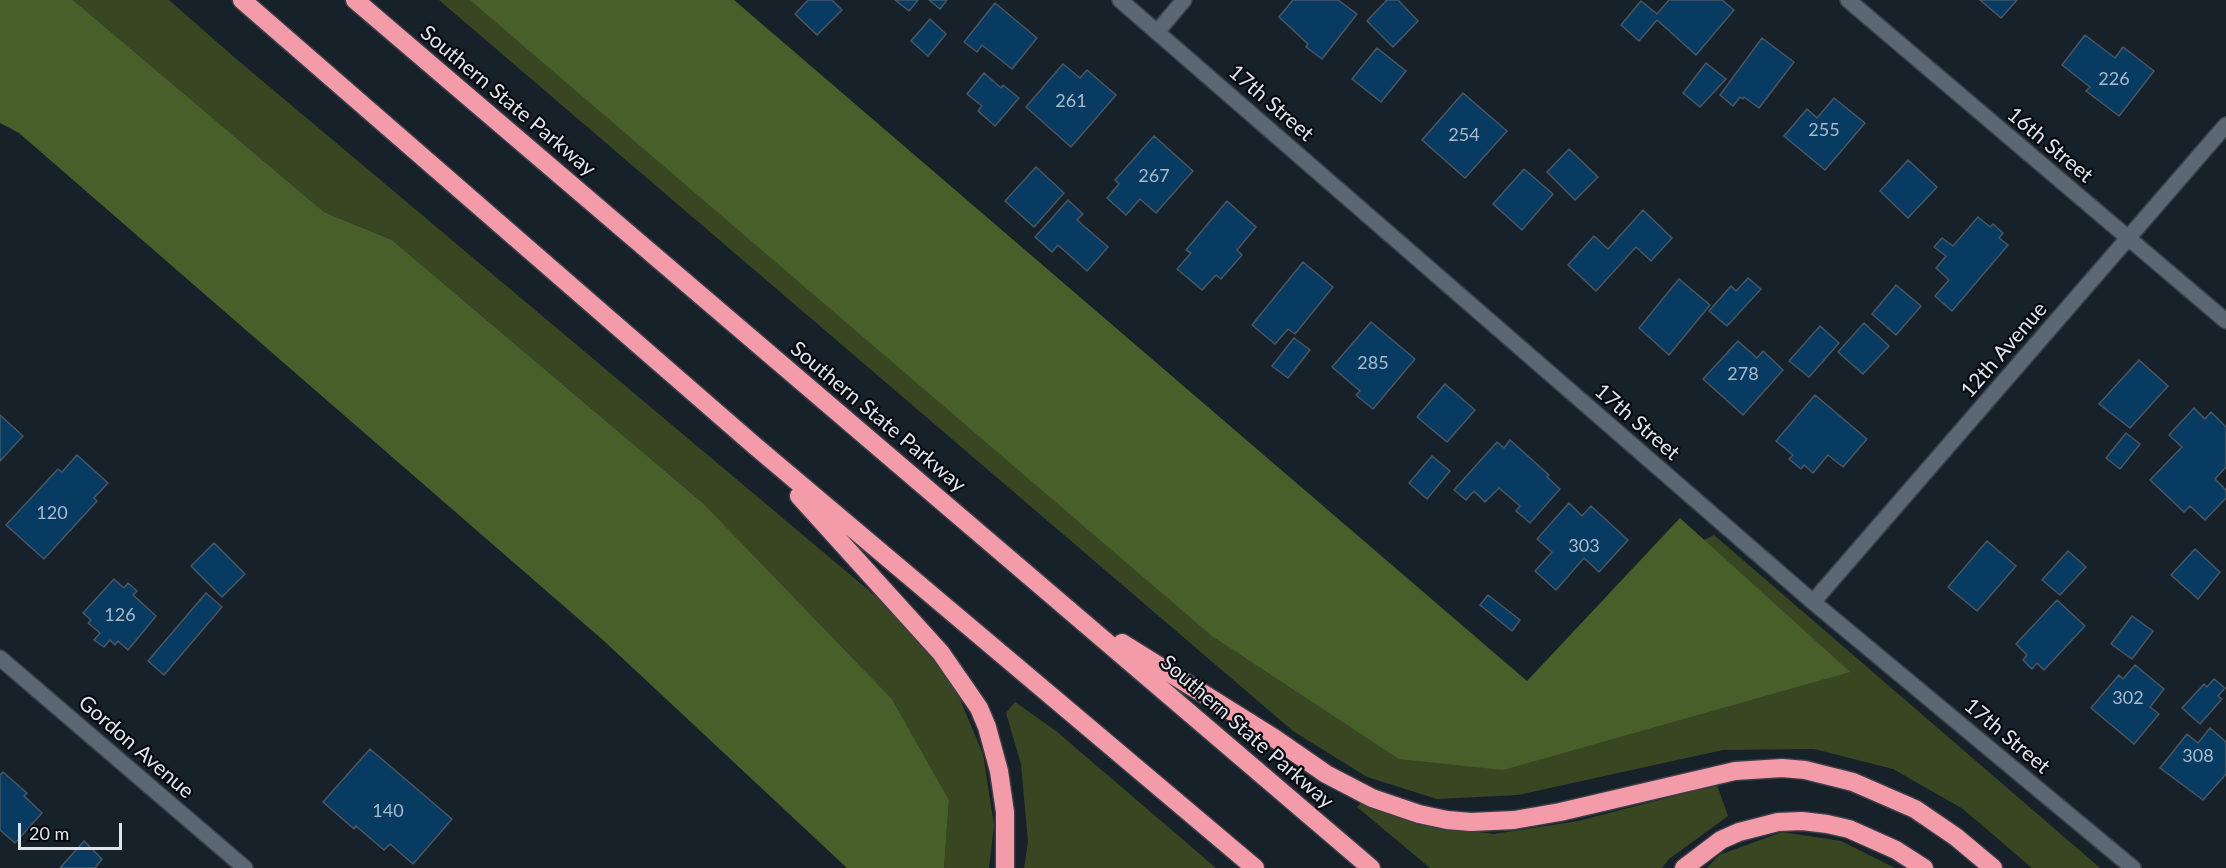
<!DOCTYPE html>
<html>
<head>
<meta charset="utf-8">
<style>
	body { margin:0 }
	#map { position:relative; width:2226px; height:868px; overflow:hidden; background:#17212a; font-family:Lato,sans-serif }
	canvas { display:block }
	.scale { position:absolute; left:18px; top:823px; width:104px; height:27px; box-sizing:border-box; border:3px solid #dfe5ec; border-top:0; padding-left:8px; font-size:18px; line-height:21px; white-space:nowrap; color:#dfe5ec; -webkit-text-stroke:4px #060a0e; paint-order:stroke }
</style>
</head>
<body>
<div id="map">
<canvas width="2226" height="868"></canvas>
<div class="scale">20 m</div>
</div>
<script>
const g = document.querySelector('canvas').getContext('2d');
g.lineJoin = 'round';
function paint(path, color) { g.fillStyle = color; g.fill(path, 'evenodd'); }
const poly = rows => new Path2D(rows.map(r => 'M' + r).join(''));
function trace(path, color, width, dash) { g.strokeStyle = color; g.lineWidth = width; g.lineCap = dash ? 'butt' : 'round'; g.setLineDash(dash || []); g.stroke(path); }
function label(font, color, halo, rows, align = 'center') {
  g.font = font + ' Lato,sans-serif'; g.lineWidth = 4.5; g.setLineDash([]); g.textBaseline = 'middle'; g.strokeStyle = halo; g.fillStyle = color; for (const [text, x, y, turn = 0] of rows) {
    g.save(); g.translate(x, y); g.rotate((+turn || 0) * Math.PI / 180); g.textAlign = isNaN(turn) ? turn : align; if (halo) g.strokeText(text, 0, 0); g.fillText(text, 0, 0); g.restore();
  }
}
paint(poly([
	[73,0,169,0,234,57,910,625,954,685,983,754,994,825,989,868,944,868,949,800,892,699,704,504,392,240,324,212],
	[439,0,470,0,1503,770,1700,542,1714,535,2100,868,2032,868,1963,809,1893,769,1814,749,1723,750,1518,795,1437,799,1367,777,1293,731],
	[1015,702,1056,731,1216,868,1024,868,1028,842,1021,764,1006,713],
	[1717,785,1728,816,1669,859,1662,868,1430,868,1357,807,1364,800,1419,824,1494,834,1578,821],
	[1782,832,1841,841,1895,868,1707,868,1719,855]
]), '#384722');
paint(poly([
	[0,0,73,0,324,212,392,240,704,504,892,699,949,800,944,868,847,868,604,641,19,133,0,123],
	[470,0,734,0,1527,681,1680,518,1850,672,1503,770,1399,759,1212,636]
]), '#495f29');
const building = poly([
	[808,0,832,0,842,10,817,35,795,14,808,0],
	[895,0,918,0,909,11,895,0],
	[929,0,947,0,940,9,929,0],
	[1293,0,1338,0,1357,14,1322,59,1306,47,1308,44,1279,17,1293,0],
	[1387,0,1398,0,1418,21,1393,47,1367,21,1387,0],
	[1669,0,1722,0,1734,10,1696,55,1657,20,1639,41,1621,25,1641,1,1657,14,1669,0],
	[1980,0,2017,0,2001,18,1980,0],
	[995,3,1037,38,1012,69,982,45,977,52,964,42,995,3],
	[930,19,946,34,928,56,911,41,930,19],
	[2085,35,2115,58,2123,47,2154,71,2119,116,2086,91,2090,87,2062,65,2085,35],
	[1762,38,1794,62,1759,108,1744,97,1743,99,1740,97,1733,106,1720,95,1762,38],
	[1377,48,1406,71,1381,102,1352,79,1377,48],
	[1706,63,1726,79,1700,107,1683,93,1706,63],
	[1063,64,1080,78,1087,70,1116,95,1071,147,1026,107,1063,64],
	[984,73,1001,88,1003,85,1019,98,995,126,978,111,982,106,967,94,984,73],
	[1463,93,1507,131,1465,178,1422,140,1463,93],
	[1834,98,1865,123,1825,170,1784,136,1807,109,1817,118,1834,98],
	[1154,136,1193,171,1156,213,1140,199,1126,215,1107,198,1119,184,1115,180,1154,136],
	[1569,149,1598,177,1575,200,1547,172,1569,149],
	[1908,160,1937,187,1908,218,1880,191,1908,160],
	[1036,167,1064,193,1034,227,1005,201,1036,167],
	[1524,169,1553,194,1522,230,1493,204,1524,169],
	[1068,200,1083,214,1077,220,1108,247,1087,271,1058,245,1052,252,1035,237,1068,200],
	[1227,201,1256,227,1237,250,1242,255,1221,279,1216,275,1202,290,1177,269,1191,253,1186,250,1227,201],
	[1643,210,1672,238,1651,261,1636,247,1596,291,1568,265,1594,236,1608,249,1643,210],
	[1978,217,1990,227,1993,224,2003,233,1999,238,2008,245,1952,311,1935,296,1949,280,1936,268,1946,256,1934,247,1942,238,1953,246,1978,217],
	[1303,262,1333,287,1295,334,1288,329,1275,344,1252,325,1303,262],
	[1748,278,1761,289,1727,326,1709,311,1731,286,1736,291,1748,278],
	[1679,279,1710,305,1669,355,1639,328,1679,279],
	[1896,285,1921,306,1896,335,1872,314,1896,285],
	[1371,322,1415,359,1373,409,1356,395,1360,391,1332,367,1371,322],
	[1864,323,1889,346,1863,374,1838,352,1864,323],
	[1820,326,1839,343,1809,377,1789,361,1820,326],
	[1294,338,1310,350,1288,378,1272,366,1294,338],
	[1738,341,1757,358,1763,351,1783,370,1743,415,1703,379,1738,341],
	[2139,360,2168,386,2130,428,2099,404,2139,360],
	[1445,384,1475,410,1447,442,1417,417,1445,384],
	[1815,395,1867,439,1843,467,1828,455,1813,473,1804,465,1801,469,1789,459,1793,455,1776,441,1815,395],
	[2194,408,2205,419,2211,412,2226,427,2226,467,2215,479,2226,490,2226,498,2205,520,2190,506,2184,512,2150,480,2182,447,2169,435,2194,408],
	[0,415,23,436,0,461,0,415],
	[2126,433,2140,444,2120,469,2106,458,2126,433],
	[1510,440,1549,475,1547,477,1560,489,1530,523,1516,511,1520,506,1499,488,1485,502,1474,491,1466,500,1454,490,1497,442,1504,448,1510,440],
	[77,455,108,483,94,498,97,501,44,559,6,525,58,469,62,472,77,455],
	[1432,456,1450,471,1427,499,1409,483,1432,456],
	[1569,503,1582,516,1591,506,1628,540,1599,572,1584,558,1556,590,1535,571,1552,552,1537,539,1569,503],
	[1987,541,2016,566,1977,611,1948,587,1987,541],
	[214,543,245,574,222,597,191,566,214,543],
	[2195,549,2220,572,2198,599,2171,575,2195,549],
	[2068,551,2086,567,2060,595,2042,580,2068,551],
	[114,579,124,588,128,583,137,591,133,595,156,616,128,650,118,641,115,645,110,640,104,647,94,640,100,633,88,623,91,620,83,613,114,579],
	[206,593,222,607,164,675,148,661,206,593],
	[1488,595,1520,620,1512,631,1480,605,1488,595],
	[2057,600,2085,626,2044,670,2037,663,2032,669,2023,660,2027,655,2016,644,2057,600],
	[2132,616,2153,631,2132,659,2111,644,2132,616],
	[2135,665,2164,689,2150,707,2159,714,2134,744,2091,708,2119,675,2123,679,2135,665],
	[2214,679,2225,688,2218,696,2222,699,2200,724,2182,708,2204,684,2207,687,2214,679],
	[2210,728,2226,742,2226,774,2203,800,2160,768,2187,734,2198,743,2210,728],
	[370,749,452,819,413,864,390,844,384,850,356,826,354,829,323,802,370,749],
	[3,772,27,793,24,796,42,813,15,843,0,830,0,775,3,772],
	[84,841,102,859,95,868,60,868,84,841]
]);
paint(building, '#073b61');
trace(building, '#4a5661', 1.5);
const minor = poly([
	[1120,0,1813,602,2133,868],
	[1848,0,2226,321],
	[1157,32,1184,0],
	[1813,602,2226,125],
	[0,658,245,868]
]);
const highway = poly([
	[242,0,755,446,1255,868],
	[355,0,1371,868],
	[799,496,941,653,979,708,987,727,999,771,1005,812,1005,868],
	[1122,643,1274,738,1326,774,1372,798,1419,814,1447,820,1471,822,1514,820,1560,812,1735,771,1782,768,1805,770,1853,782,1915,809,1956,837,1993,868],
	[1684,868,1721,840,1739,832,1778,822,1802,821,1827,824,1849,829,1896,850,1924,868]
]);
trace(minor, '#383f47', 18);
trace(highway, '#383f47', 21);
trace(minor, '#5b6772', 15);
trace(highway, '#f49baa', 18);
label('18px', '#a9bac9', null, [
	["226",2114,79],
	["261",1071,101],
	["255",1824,130],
	["254",1464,135],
	["267",1154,176],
	["285",1373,363],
	["278",1743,374],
	["120",52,513],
	["303",1584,546],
	["126",120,615],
	["302",2128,698],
	["308",2198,756],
	["140",388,811]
]);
label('21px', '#dfe5ec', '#060a0e', [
	["Southern State Parkway",508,101,40],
	["17th Street",1271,103,41],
	["16th Street",2050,145,40],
	["12th Avenue",2004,350,-49],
	["Southern State Parkway",878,417,40],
	["17th Street",1637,422,41],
	["Southern State Parkway",1247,732,41],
	["17th Street",2007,736,40],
	["Gordon Avenue",136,747,41]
]);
</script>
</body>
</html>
